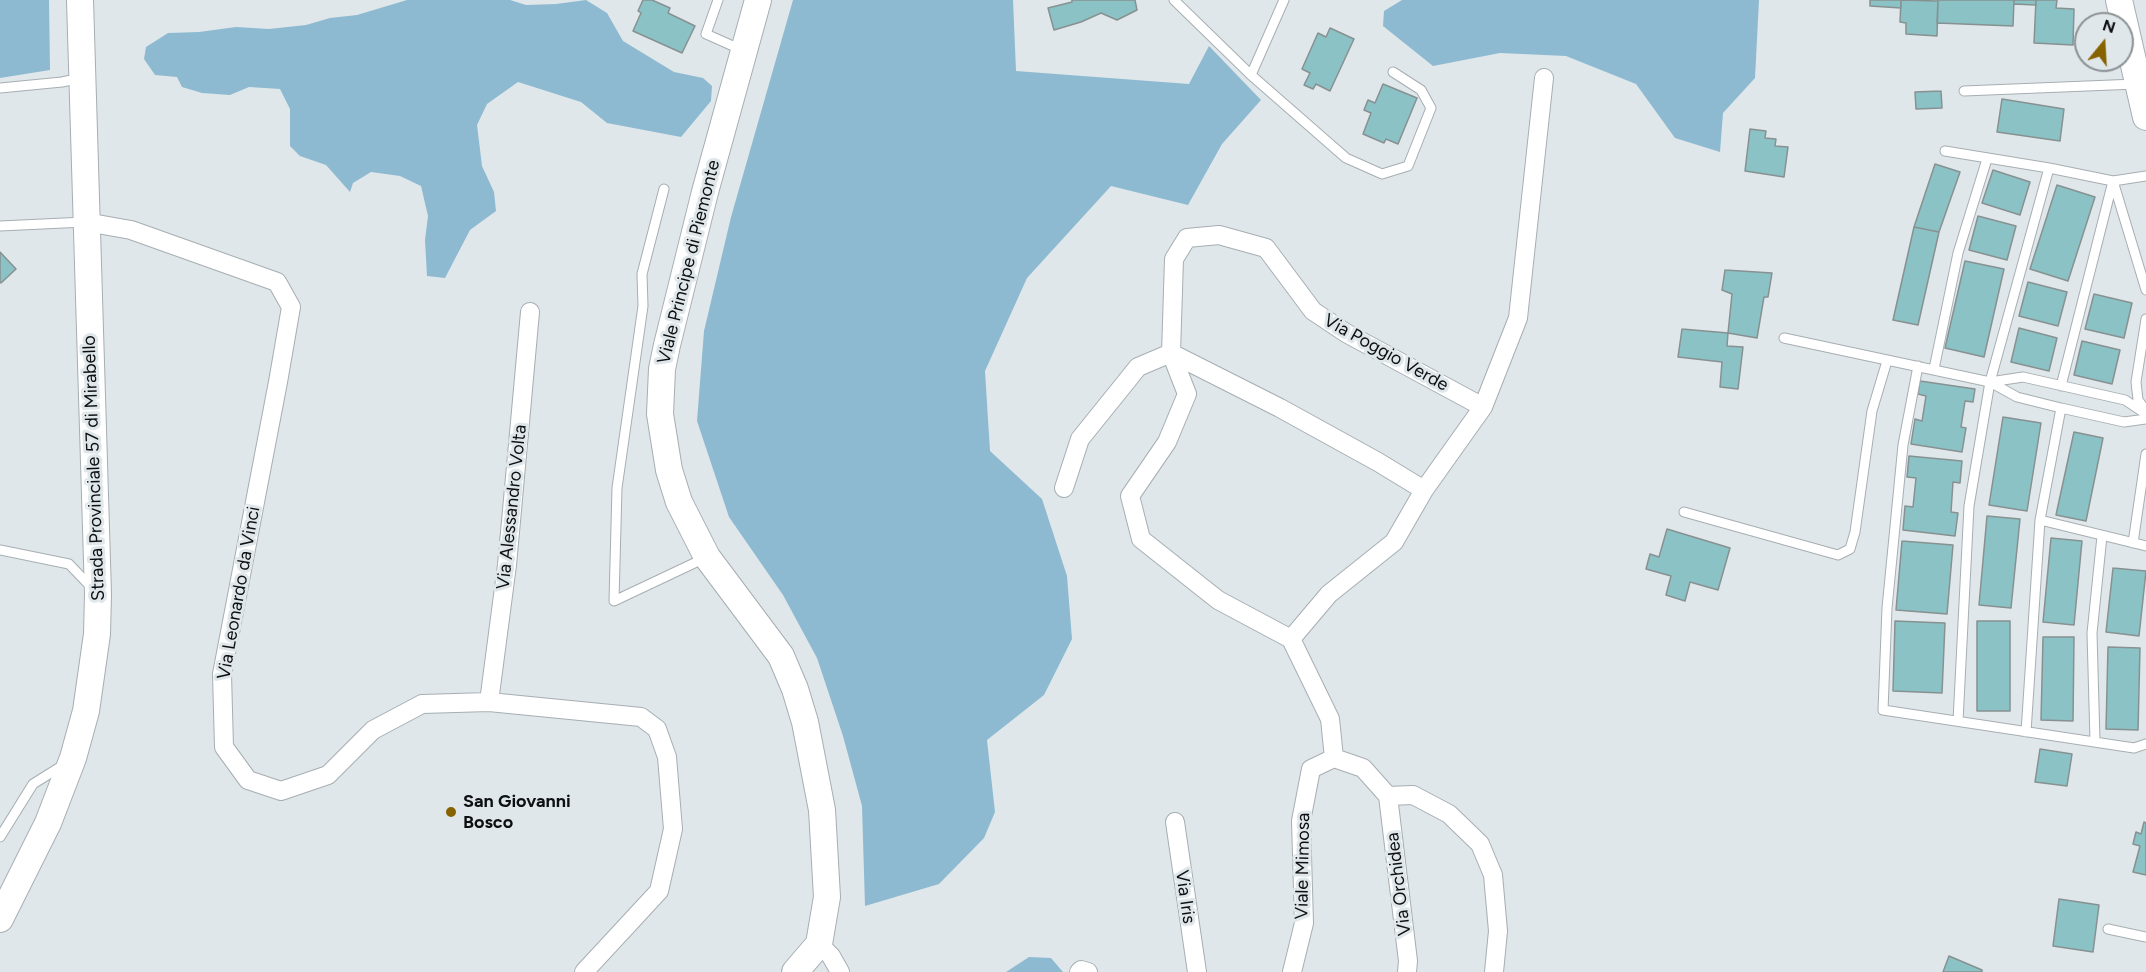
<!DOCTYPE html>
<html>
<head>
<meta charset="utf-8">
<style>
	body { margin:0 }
	#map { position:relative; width:2146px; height:972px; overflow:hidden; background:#dfe7eb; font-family:Figtree,sans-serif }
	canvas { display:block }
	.north { position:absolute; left:2074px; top:12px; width:60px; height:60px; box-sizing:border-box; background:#dfe7eb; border:2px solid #8b9194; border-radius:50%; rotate:18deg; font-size:16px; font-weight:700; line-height:24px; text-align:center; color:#0d0f11 }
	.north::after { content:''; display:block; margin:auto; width:21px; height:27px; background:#876200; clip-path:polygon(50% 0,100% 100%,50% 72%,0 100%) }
</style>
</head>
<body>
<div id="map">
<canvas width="2146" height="972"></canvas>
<div class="north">N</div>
</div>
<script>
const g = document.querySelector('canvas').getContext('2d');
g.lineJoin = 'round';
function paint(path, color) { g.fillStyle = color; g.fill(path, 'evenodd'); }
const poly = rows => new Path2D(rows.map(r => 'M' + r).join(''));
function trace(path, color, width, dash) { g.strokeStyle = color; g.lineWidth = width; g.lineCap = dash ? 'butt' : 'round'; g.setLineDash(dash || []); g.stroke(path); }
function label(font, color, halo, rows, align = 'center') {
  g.font = font + ' Figtree,sans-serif'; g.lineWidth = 6; g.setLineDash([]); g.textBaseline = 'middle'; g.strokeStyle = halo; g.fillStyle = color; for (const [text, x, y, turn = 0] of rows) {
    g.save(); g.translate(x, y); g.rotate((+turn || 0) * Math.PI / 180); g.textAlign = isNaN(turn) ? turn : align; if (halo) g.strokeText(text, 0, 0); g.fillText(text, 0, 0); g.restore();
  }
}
paint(poly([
	[0,0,49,0,50,70,0,78],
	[407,0,510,0,526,5,556,4,586,0,607,13,623,41,674,72,703,78,712,86,711,101,681,137,607,123,581,102,518,82,487,104,477,125,482,166,494,192,496,211,470,230,445,278,427,276,425,240,428,216,421,186,400,176,371,172,353,183,350,192,326,165,300,156,290,146,290,109,280,89,249,87,230,95,202,93,182,87,177,77,155,75,144,59,146,47,168,33,199,32,236,27,269,29,306,25,330,18,357,15],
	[793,0,1013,0,1016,71,1189,84,1209,46,1261,100,1222,144,1188,205,1111,186,1027,278,985,371,990,451,1042,499,1067,576,1072,639,1044,695,987,740,995,812,984,838,939,884,865,906,862,806,843,736,817,658,783,595,729,517,697,421,704,331,731,217],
	[1402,0,1759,0,1755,78,1723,113,1720,152,1675,138,1636,84,1566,56,1500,53,1433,66,1383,26,1384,11],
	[1029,957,1051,958,1063,972,1006,972]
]), '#8dbad0');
const building = poly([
	[643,0,652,0,670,8,668,13,695,26,682,53,633,31,641,13,638,11,643,0],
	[1072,0,1135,0,1137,10,1117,20,1101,13,1081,22,1054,30,1048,8,1072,2,1072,0],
	[1870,0,1901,0,1901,8,1870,6,1870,0],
	[1901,0,1938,1,1937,36,1906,34,1906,23,1900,22,1901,0],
	[2014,0,2013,26,1937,23,1938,0,2014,0],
	[2014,0,2036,0,2036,5,2014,4,2014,0],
	[2036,0,2057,0,2056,8,2074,9,2073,45,2034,43,2036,0],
	[1330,28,1354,39,1330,91,1316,84,1313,89,1304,85,1310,73,1302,69,1318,33,1326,37,1330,28],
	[1383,84,1417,98,1398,144,1386,139,1384,143,1363,134,1371,113,1364,110,1368,100,1375,103,1383,84],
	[1941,91,1942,108,1916,109,1915,92,1941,91],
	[2002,99,2064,109,2060,141,1997,132,2002,99],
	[1750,129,1766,131,1765,138,1776,139,1775,146,1788,147,1784,177,1745,171,1750,129],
	[1935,164,1960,172,1939,232,1914,227,1935,164],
	[1993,170,2030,182,2020,215,1982,203,1993,170],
	[2057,185,2095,197,2068,281,2030,269,2057,185],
	[1978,216,2016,226,2007,260,1969,250,1978,216],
	[1914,227,1939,232,1918,325,1893,320,1914,227],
	[0,252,16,269,1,283,0,282,0,252],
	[1965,261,2004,269,1984,357,1945,348,1965,261],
	[1725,270,1772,273,1768,297,1764,297,1757,338,1728,333,1732,294,1722,290,1725,270],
	[2028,282,2067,292,2058,326,2019,316,2028,282],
	[2094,294,2132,303,2124,338,2085,329,2094,294],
	[2019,328,2057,338,2049,371,2011,362,2019,328],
	[1682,329,1728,333,1727,346,1743,347,1738,389,1720,387,1722,362,1678,357,1682,329],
	[2082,341,2120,350,2112,384,2074,375,2082,341],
	[1920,381,1975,389,1973,402,1965,401,1961,427,1966,428,1962,452,1911,444,1915,419,1922,421,1926,396,1918,394,1920,381],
	[2003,417,2041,423,2027,511,1989,505,2003,417],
	[2074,432,2103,438,2086,521,2056,515,2074,432],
	[1909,456,1962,461,1960,483,1953,482,1951,512,1958,513,1955,536,1903,530,1905,506,1913,507,1916,478,1907,477,1909,456],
	[1987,516,2020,519,2011,608,1979,605,1987,516],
	[1667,529,1730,548,1718,590,1690,582,1685,601,1666,595,1671,576,1646,569,1650,554,1659,557,1667,529],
	[2051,538,2082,541,2074,625,2043,622,2051,538],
	[1902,541,1953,545,1947,614,1896,610,1902,541],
	[2113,568,2146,571,2139,636,2106,632,2113,568],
	[1895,621,1945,623,1942,693,1893,691,1895,621],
	[1977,621,2010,621,2010,711,1977,711,1977,621],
	[2043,637,2074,637,2073,721,2041,720,2043,637],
	[2108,647,2140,648,2138,730,2106,729,2108,647],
	[2040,749,2072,754,2067,786,2035,782,2040,749],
	[2144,822,2146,823,2146,875,2133,872,2140,846,2133,844,2136,832,2141,834,2144,822],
	[2059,899,2099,905,2093,952,2053,946,2059,899],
	[1949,956,1982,970,1982,972,1943,972,1949,956]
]);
paint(building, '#8ac2c5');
trace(building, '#889191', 1.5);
const lane = poly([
	[718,0,706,34,742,50],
	[1174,0,1251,75,1346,158,1382,174,1408,166,1431,108,1421,90,1393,72],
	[1251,75,1284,0],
	[0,88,62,82,81,78],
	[1964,91,2136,84],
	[1945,151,2049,168,2113,181,2146,290],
	[664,189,642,274,643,306,617,488,614,601,705,558],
	[0,226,85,222],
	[2146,319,2136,382,2138,400,2146,411],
	[1784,338,1990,382],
	[1918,366,1903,445,1887,608,1883,710,2134,748,2146,744],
	[1934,369,1958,253,1987,159],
	[2061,386,2113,181,2146,176],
	[2146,414,2125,400,2023,377,1990,382,2017,397,2061,408,2124,422,2146,419],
	[1684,512,1838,555,1850,549,1855,532,1872,411,1887,361],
	[2040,520,2146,546],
	[2133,543,2146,454],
	[0,550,69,564,92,588],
	[1958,721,1969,506,1990,382,2049,168],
	[2026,732,2040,520,2061,408],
	[2095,741,2092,633,2102,536],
	[0,837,33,784,65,764],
	[2108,929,2146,937]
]);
const street = poly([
	[86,222,131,230,277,282,291,307,278,382,222,674,224,747,248,780,281,791,328,775,373,730,422,704,489,702,641,717,657,729,667,757,673,829,659,891,584,972],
	[1064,488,1080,439,1138,367,1171,353,1187,394,1167,442,1130,496,1141,539,1218,600,1291,639],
	[1424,490,1378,462,1280,408,1171,353,1174,259,1187,238,1219,235,1266,248,1313,311,1346,333,1483,407],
	[489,702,507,565,530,312],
	[1334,758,1330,719,1291,639,1329,594,1394,542,1424,490,1483,407,1518,318,1544,78],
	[1388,796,1408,961,1407,972],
	[1175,822,1197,972],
	[819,944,831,956,840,972],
	[1079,972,1081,970,1088,972],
	[1292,972,1304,923,1301,821,1311,769,1334,758,1363,768,1388,796,1413,795,1449,814,1480,844,1493,875,1498,931,1494,972]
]);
const secondary = poly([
	[758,0,705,192,667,345,662,369,660,414,669,470,679,502,707,557,781,656,795,689,805,722,822,810,827,897,819,944,795,972],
	[2119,0,2146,117],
	[0,919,48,823,73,758,86,711,97,634,98,594,80,0]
]);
trace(lane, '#a7aeb2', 11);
trace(street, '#a7aeb2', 20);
trace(secondary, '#a7aeb2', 28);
trace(lane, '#fff', 9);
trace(street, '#fff', 18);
trace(secondary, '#fff', 26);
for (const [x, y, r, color] of [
	[451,812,6,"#876200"]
]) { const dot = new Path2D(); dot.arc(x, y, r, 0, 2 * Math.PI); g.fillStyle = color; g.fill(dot); trace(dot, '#dfe7eb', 2); }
label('18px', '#0d0f11', '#dfe7eb', [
	["Viale Principe di Piemonte",689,262,-76],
	["Via Poggio Verde",1386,353,29],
	["Strada Provinciale 57 di Mirabello",94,468,-92],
	["Via Alessandro Volta",512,507,-84],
	["Via Leonardo da Vinci",239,593,-80],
	["Viale Mimosa",1303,866,-89],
	["Via Orchidea",1399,884,-97],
	["Via Iris",1185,897,82]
]);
label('bold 18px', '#0d0f11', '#dfe7eb', [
	["San Giovanni",463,802],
	["Bosco",463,823]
], 'left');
</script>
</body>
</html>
